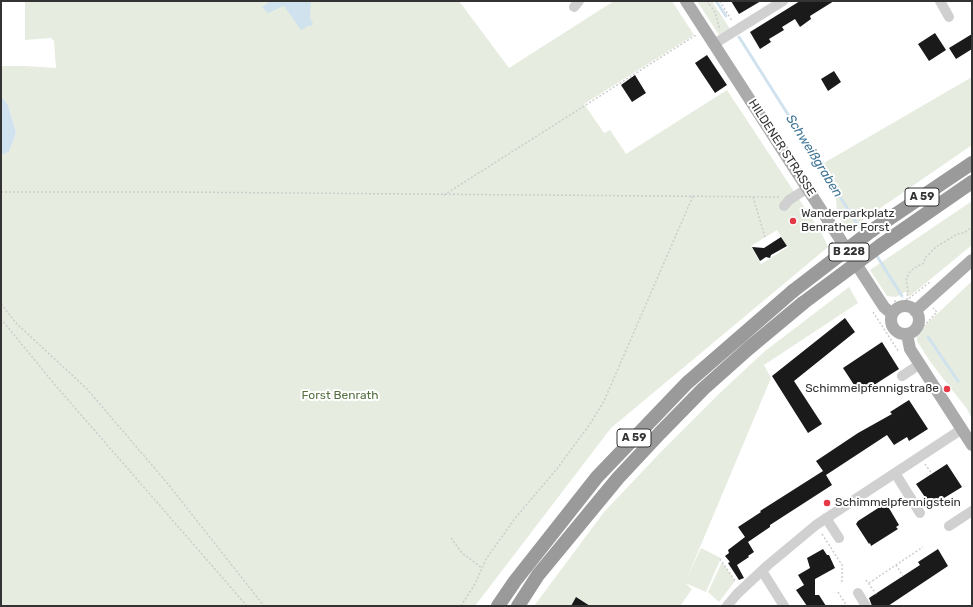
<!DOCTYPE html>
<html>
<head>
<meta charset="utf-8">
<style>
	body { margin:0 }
	#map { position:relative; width:973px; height:607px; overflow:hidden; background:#fff; font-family:Rubik,sans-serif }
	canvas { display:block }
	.frame { position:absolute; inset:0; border:2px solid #333; pointer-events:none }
</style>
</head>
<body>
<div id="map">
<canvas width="973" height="607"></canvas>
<div class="frame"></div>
</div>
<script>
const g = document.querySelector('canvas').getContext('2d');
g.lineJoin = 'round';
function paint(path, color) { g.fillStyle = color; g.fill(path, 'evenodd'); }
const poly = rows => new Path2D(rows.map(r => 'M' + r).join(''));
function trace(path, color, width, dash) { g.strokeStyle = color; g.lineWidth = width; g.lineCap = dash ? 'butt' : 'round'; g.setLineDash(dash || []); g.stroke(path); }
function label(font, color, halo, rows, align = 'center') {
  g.font = font + ' Rubik,sans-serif'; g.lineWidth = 4; g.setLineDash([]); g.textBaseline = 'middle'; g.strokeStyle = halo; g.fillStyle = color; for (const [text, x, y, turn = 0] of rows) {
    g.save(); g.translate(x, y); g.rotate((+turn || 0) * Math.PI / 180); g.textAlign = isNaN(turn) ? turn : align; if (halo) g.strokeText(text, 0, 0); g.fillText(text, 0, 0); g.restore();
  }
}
paint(poly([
	[25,1,459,1,509,68,614,1,672,1,694,35,584,104,604,133,610,130,626,154,727,90,822,234,828,247,611,428,475,606,1,606,1,155,9,152,16,133,8,105,1,96,1,66,25,66,56,68,54,41,51,38,25,40],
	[777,230,788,247,761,264,751,246],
	[697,1,712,1,730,29,719,35],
	[972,77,972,145,847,231,837,214,836,198,817,167],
	[972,201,972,245,910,296,905,292,896,297,887,296,870,270],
	[972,281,972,419,967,409,931,363,917,341,917,337,918,332],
	[849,287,858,303,764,365,771,378,687,578,701,548,721,558,706,592,685,583,692,589,680,606,588,606,575,598,571,606,534,606,604,512,659,454,722,391,765,351],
	[722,562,735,581,719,602,708,592]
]), '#e6ecdf');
paint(poly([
	[268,1,311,1,310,19,313,23,311,26,307,26,305,28,301,30,284,6,268,13,262,7,268,3],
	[1,96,8,105,16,133,9,152,1,155]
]), '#cfe2ee');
trace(poly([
	[716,1,726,16],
	[739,37,863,233],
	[875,253,902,296],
	[928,337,958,381]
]), '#cfe2ee', 3);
paint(poly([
	[731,1,761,1,739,14],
	[800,1,834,1,810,16,811,19,800,27,795,19,782,27,784,30,769,39,771,42,760,49,750,32],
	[935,33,946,50,929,61,918,44],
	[972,34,972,49,956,59,949,48],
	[707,55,727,85,715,93,695,63],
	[834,71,841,82,828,91,821,79],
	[635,75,646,93,632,102,621,85],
	[781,237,787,246,771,255,770,258,766,257,760,261,752,247,764,248],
	[845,318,855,332,794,381,822,424,808,433,772,376],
	[882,342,899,369,860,394,843,368],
	[909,400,928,429,909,441,907,437,894,445,887,435,826,475,832,485,770,525,770,527,748,542,754,552,748,556,749,557,737,565,744,578,739,580,728,563,730,562,725,556,729,553,728,550,745,537,738,527,761,512,760,511,823,471,816,461,858,433,892,414,890,412],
	[947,464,962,487,931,506,916,484],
	[886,503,899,525,896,527,898,529,871,546,870,543,869,544,856,524,858,521],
	[823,549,827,555,829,555,835,568,815,579,815,595,819,595,826,606,807,606,796,590,804,585,798,575,810,568,807,558],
	[938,549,948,566,888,606,872,606,869,598,920,565,918,562],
	[576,597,590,606,571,606]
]), '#1a1a1a');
trace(poly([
	[707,1,715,12,720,30],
	[720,1,732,21],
	[1,192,171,192,780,197],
	[444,195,696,35],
	[753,197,765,237],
	[907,300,908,290,906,280,909,273,914,268,924,263,925,258,936,247,957,234,964,233,972,227],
	[894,301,902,302,907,300,930,282],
	[1,304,17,324,87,389,168,484,264,606],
	[873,312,899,352],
	[1,319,56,386,247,606],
	[918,332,937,312,933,308],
	[925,464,932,474],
	[822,534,842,565,842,581,840,584],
	[451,538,462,553,482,568],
	[720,559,736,582],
	[896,565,903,576],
	[866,580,876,594],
	[869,583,923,547],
	[838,592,847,606],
	[461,606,475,584,486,559,516,517,556,470,590,424,604,401,693,196]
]), '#cdcdcd', 1.5, [2, 2]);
trace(poly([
	[940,1,949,17],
	[574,7,579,1],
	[714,44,783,1],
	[784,206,789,200,808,188],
	[902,376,920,364],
	[895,473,920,513],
	[826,518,839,538],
	[949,526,972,511],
	[762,571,784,606],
	[858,593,866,606],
	[727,606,737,594,768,565,816,525,962,429]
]), '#d0d0d0', 10);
trace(poly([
	[686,1,884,307,892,314],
	'891 320a14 14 0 1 1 28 0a14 14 0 1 1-28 0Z',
	[915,311,972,260],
	[907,334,910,349,972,445]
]), '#ababab', 12);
trace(poly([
	[871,231,972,163],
	[881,245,972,182],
	[498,606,515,581,597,477,687,383,793,291],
	[518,606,538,575,618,478,660,433,703,389,749,348,803,303]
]), '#9a9a9a', 14);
trace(poly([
	[793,291,871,231],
	[803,303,881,245]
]), '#9a9a9a', 14);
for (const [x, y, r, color] of [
	[793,221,4,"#e63946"],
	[947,389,4,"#e63946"],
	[827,503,4,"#e63946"]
]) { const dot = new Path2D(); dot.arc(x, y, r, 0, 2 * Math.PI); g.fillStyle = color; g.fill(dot); trace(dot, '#fff', 1.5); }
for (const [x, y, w] of [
	[922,197,34],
	[849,252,40],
	[634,438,34]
]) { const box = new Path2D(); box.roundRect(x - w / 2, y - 9, w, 18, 3); g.fillStyle = '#fff'; g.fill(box); trace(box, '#333', 1); }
label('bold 11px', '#333', null, [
	["A 59",922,197],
	["B 228",849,252],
	["A 59",634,438]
]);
label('12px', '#333', '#fff', [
	["HILDENER STRASSE",782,148,57]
]);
label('12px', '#333', '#fff', [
	["Wanderparkplatz",801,214],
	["Benrather Forst",801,228],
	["Schimmelpfennigstraße",939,389,"right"],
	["Schimmelpfennigstein",835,503]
], 'left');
label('12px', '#56703f', '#fff', [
	["Forst Benrath",340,396]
]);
label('italic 13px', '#3f7597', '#fff', [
	["Schweißgraben",814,156,58]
]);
</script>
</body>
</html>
